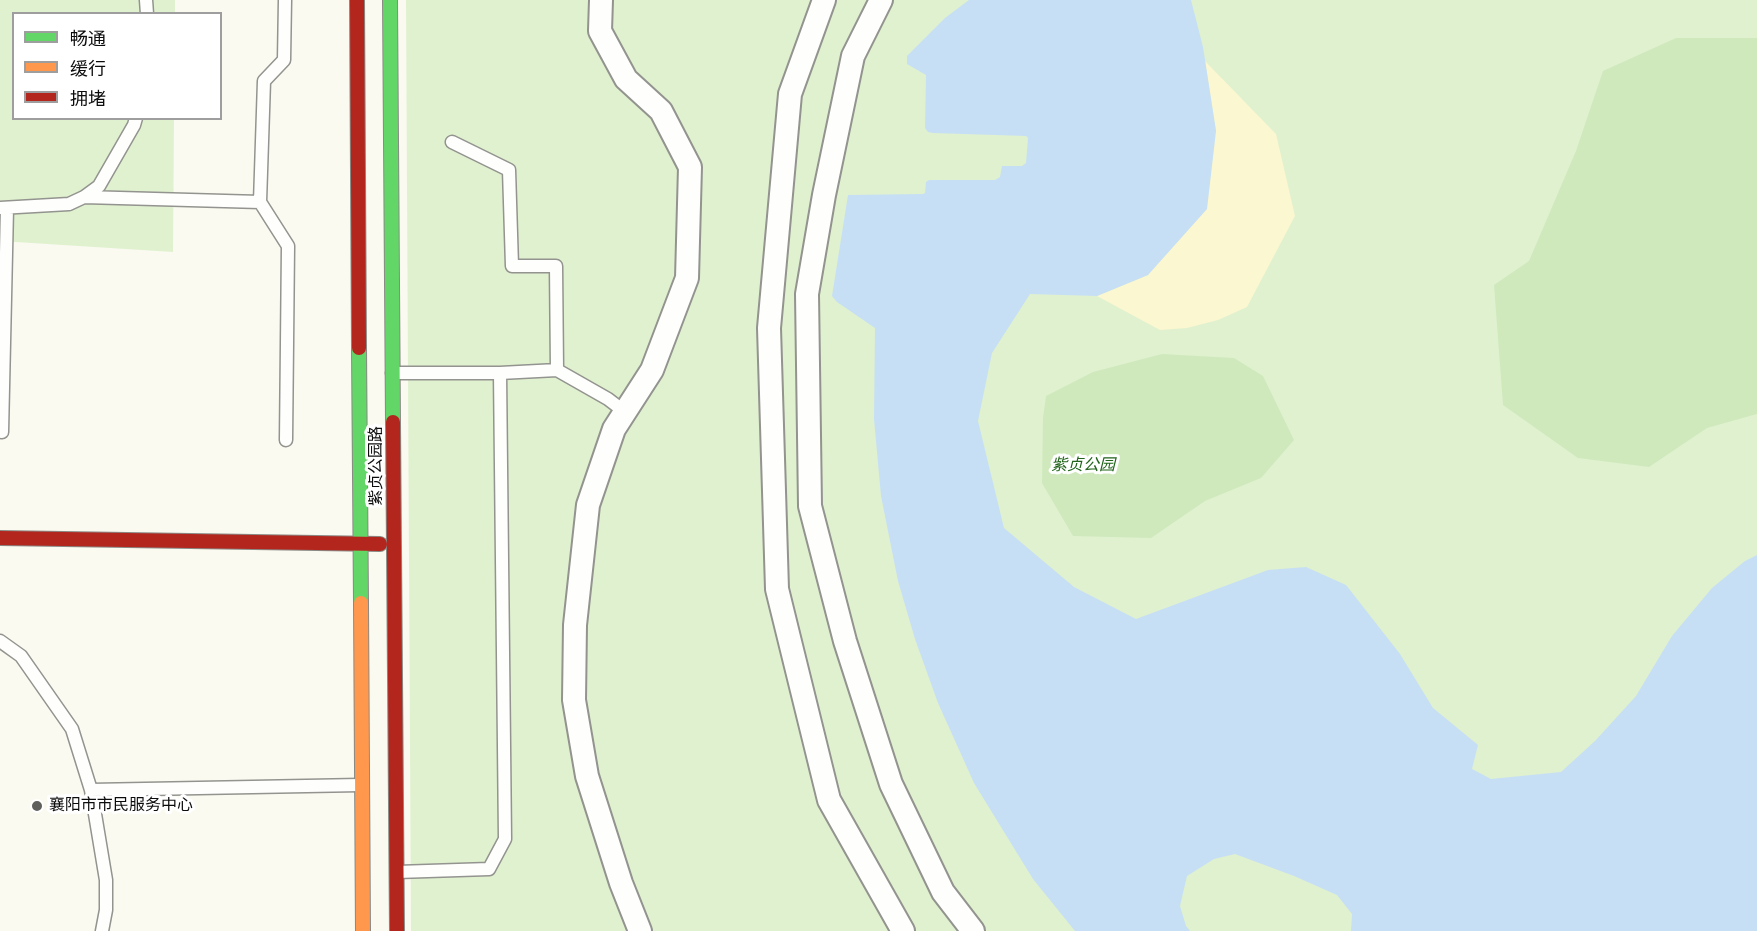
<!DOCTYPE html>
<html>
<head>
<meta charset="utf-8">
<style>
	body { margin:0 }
	#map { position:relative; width:1757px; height:931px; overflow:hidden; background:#fafaf0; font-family:"Source Serif 4","Noto Sans SC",serif }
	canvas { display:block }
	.legend { position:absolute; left:12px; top:12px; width:210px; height:108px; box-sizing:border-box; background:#fff; border:2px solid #9e9e9e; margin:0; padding:8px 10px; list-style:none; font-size:18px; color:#0c0c0c }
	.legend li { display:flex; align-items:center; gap:12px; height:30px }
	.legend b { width:30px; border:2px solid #9e9e9e }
</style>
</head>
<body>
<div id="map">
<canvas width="1757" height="931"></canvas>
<ul class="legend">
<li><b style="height:8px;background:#63d668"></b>畅通</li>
<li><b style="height:8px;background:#ff974d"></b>缓行</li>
<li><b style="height:8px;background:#b3261e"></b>拥堵</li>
</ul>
</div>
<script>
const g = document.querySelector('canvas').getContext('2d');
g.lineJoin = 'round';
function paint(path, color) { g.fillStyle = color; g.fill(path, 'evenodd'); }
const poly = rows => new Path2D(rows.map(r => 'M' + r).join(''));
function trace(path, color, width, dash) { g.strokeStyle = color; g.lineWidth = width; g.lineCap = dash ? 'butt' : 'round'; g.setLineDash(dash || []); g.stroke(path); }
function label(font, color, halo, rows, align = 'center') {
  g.font = font + ' "Source Serif 4","Noto Sans SC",serif'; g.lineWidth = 6; g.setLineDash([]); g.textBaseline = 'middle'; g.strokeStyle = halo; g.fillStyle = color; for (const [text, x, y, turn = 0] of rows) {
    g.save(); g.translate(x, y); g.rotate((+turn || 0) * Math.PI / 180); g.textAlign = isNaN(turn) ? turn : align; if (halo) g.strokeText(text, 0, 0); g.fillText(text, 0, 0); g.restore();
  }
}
paint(poly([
	[0,0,175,0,175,13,14,14,14,118,174,119,173,252,0,241],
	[406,0,1757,0,1757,931,411,931]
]), '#e0f1cf');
paint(poly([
	[1676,38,1757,38,1757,414,1707,428,1649,467,1578,458,1503,405,1494,285,1529,261,1576,151,1603,71],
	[1162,354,1234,358,1263,376,1294,440,1261,478,1205,501,1151,538,1073,536,1042,483,1043,418,1046,396,1093,372]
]), '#cfe9bd');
paint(poly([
	[1205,61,1276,134,1295,216,1247,307,1218,320,1187,328,1160,330,1097,296,1148,275,1216,131]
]), '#fbf7d0');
paint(poly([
	[969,0,1191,0,1203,47,1216,131,1207,209,1148,275,1097,296,1030,294,992,353,978,421,1004,528,1074,587,1136,619,1268,570,1306,567,1346,585,1400,654,1433,708,1478,745,1472,769,1491,779,1561,772,1595,741,1636,696,1672,636,1712,588,1745,561,1757,555,1757,931,1351,931,1352,914,1337,895,1294,876,1235,854,1214,859,1187,876,1180,906,1186,926,1190,931,1075,931,1033,879,974,783,938,703,915,639,898,581,881,496,874,419,875,328,837,302,832,296,848,195,923,194,925,193,926,182,929,180,995,180,1000,177,1002,166,1022,166,1026,163,1028,138,1026,136,933,133,928,132,925,128,926,75,907,64,907,56,945,18]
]), '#c6dff5');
const lane = poly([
	[146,0,147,14],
	[285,0,284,60,264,81,260,202,288,246,286,440],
	[452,142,509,170,512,266,556,266,557,370,500,373],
	[84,197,260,202],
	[0,208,69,204,84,197,99,186,134,125,136,118],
	[557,370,608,399,625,412],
	[392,373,500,373,505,839,489,869,397,872],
	[2,432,7,208],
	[0,641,21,656,72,729,91,790,106,880,106,910,102,931],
	[91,790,360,785]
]);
const street = poly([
	[601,0,600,31,626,79,661,111,690,167,687,278,652,370,614,429,588,505,575,625,574,700,587,776,621,883,640,931],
	[824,0,790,94,769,328,777,589,829,800,903,931],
	[881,0,853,56,824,195,807,294,810,506,845,641,891,784,943,892,973,931]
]);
const fast = poly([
	[390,0,393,422],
	[359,348,361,603]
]);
const slow = poly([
	[361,603,363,931]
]);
const jam = poly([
	[357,0,359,348],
	[393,422,397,931],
	[0,538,380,544]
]);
trace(lane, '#93938f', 15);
trace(street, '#93938f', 26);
trace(fast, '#8a8a85', 16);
trace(slow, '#8a8a85', 16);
trace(jam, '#8a8a85', 16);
trace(lane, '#fefefd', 12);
trace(street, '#fefefd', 22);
trace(fast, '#63d668', 14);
trace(slow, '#ff974d', 14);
trace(jam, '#b3261e', 14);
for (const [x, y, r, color] of [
	[37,806,6,"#5f5f5c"]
]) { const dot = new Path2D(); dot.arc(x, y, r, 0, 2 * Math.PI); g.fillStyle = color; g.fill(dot); trace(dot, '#fff', 2); }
label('16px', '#0c0c0c', '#fff', [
	["紫贞公园路",377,466,-90]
]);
label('italic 16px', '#22641b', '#fff', [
	["紫贞公园",1083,466]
]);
label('16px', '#0c0c0c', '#fff', [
	["襄阳市市民服务中心",49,806]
], 'left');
</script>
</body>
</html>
